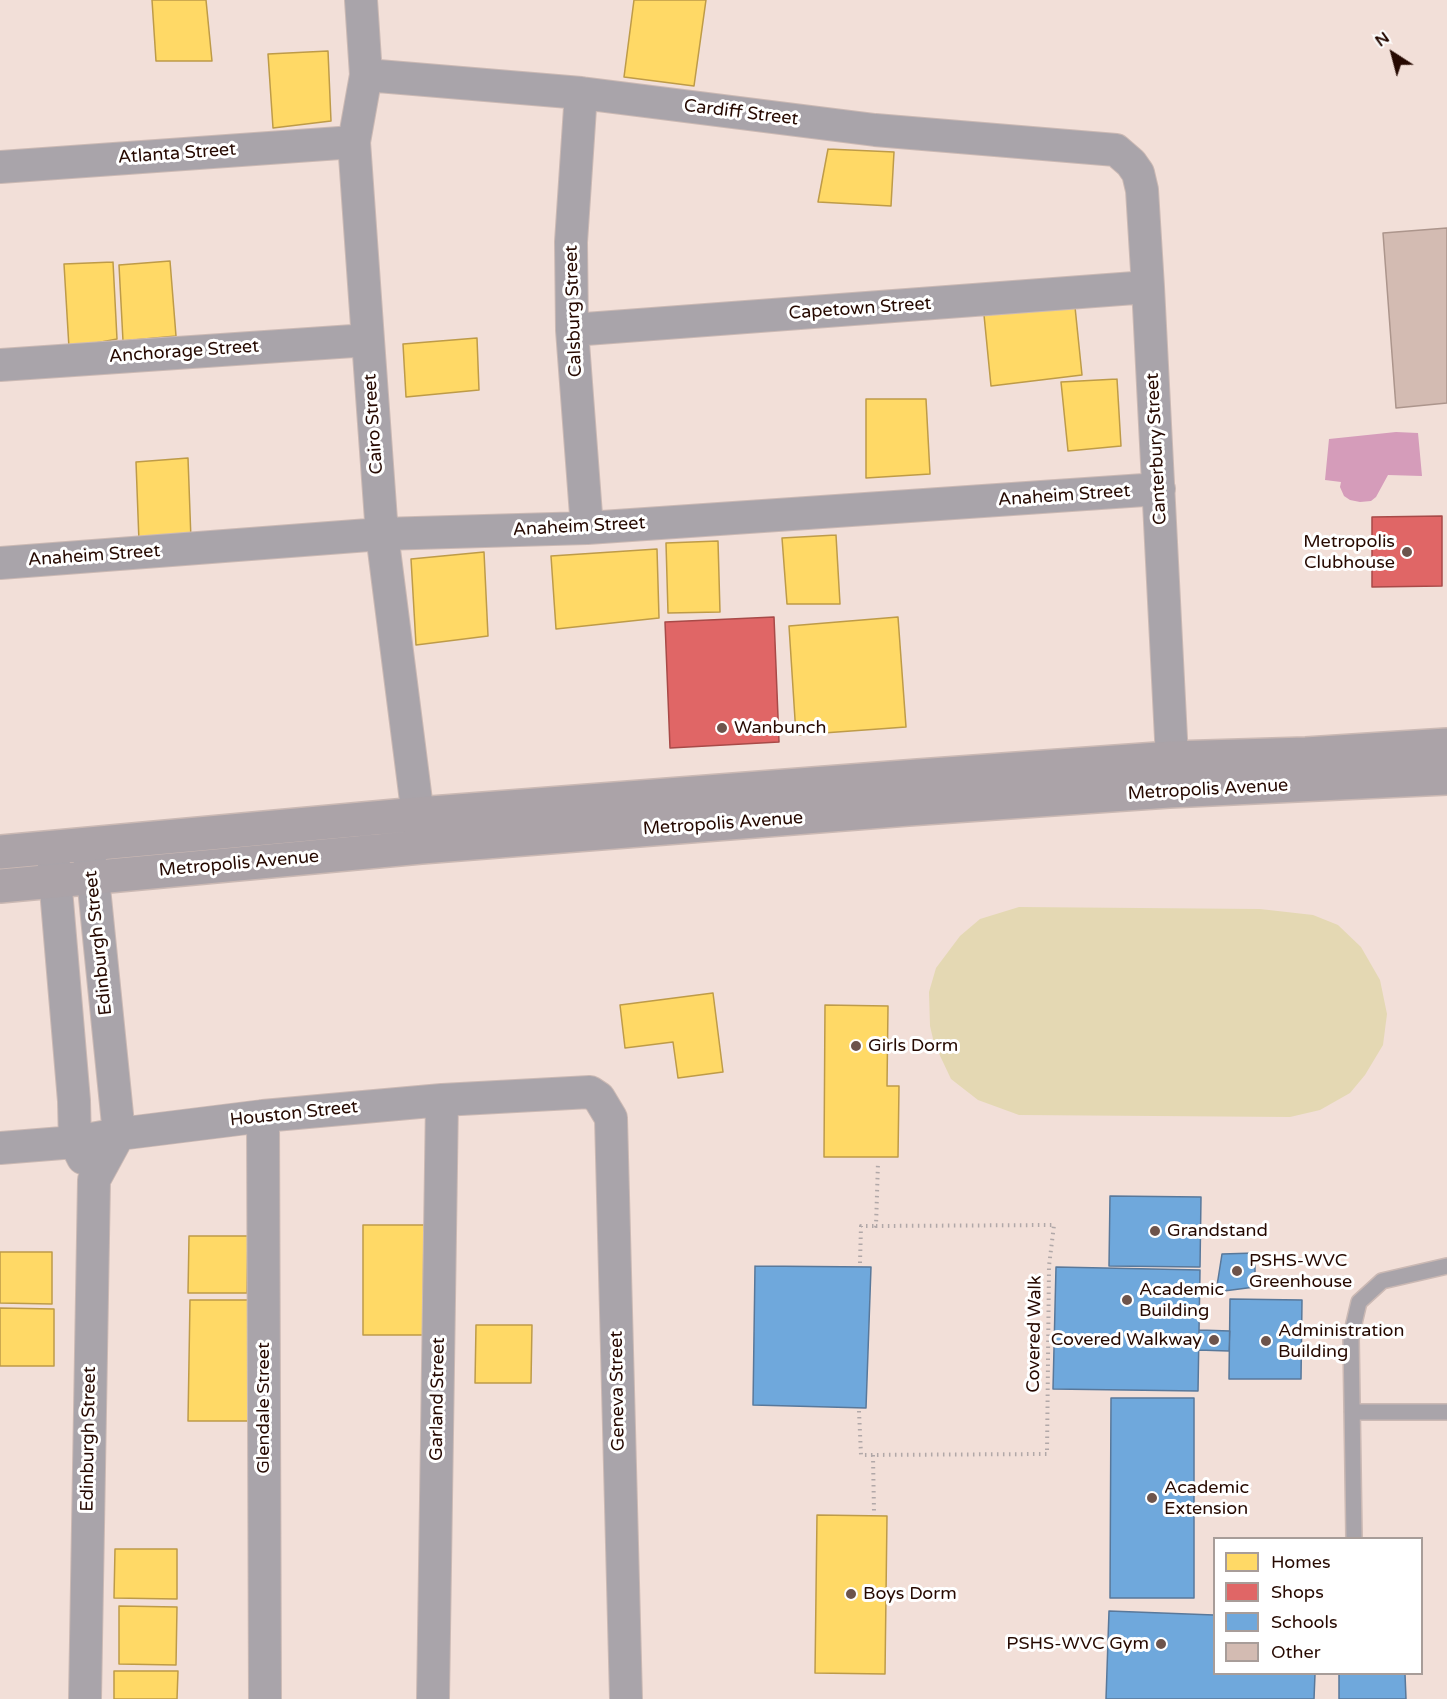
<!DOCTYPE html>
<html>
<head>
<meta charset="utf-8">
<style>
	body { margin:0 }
	#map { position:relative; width:1447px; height:1699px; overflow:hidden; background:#f2dfd8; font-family:"Varela Round",sans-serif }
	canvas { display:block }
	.legend { position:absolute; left:1213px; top:1537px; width:210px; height:138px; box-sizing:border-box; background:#fff; border:2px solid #a89d99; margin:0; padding:8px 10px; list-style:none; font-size:18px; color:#260901 }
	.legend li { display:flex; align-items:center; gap:12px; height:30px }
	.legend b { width:30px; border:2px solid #a89d99 }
	.north { position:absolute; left:1363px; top:24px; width:60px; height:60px; -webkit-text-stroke:4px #fff; paint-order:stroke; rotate:324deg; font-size:16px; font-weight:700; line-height:24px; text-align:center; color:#260901 }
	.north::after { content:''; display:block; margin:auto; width:21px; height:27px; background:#260901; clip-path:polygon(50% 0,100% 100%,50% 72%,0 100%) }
</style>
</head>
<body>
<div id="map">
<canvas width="1447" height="1699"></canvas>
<ul class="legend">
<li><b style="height:16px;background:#ffd966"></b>Homes</li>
<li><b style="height:16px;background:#e06666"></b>Shops</li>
<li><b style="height:16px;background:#6fa8dc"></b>Schools</li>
<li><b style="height:16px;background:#d3bbb2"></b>Other</li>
</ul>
<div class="north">N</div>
</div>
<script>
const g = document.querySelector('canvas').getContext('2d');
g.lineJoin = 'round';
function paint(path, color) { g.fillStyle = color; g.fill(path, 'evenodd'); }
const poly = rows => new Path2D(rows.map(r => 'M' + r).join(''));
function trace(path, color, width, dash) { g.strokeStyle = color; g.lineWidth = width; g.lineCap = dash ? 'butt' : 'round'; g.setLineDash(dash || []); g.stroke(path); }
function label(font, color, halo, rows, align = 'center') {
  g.font = font + ' "Varela Round",sans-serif'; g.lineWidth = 6; g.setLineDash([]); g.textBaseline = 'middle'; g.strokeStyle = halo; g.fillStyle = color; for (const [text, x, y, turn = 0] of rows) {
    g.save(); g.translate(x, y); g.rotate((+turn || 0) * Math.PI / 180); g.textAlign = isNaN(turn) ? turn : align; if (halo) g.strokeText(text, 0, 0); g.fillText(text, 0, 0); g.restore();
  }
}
paint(poly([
	[1019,907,1260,909,1313,915,1338,925,1361,947,1380,980,1387,1014,1383,1045,1365,1075,1350,1093,1320,1110,1290,1117,1019,1115,978,1100,951,1079,934,1043,930,1026,929,992,936,968,960,936,980,919]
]), '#e4d8b3');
paint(poly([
	[1396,432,1418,433,1422,476,1388,475,1376,497,1371,501,1360,502,1350,500,1344,496,1340,487,1341,482,1325,480,1329,439]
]), '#d59cba');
const homes = poly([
	[152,0,206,0,212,61,156,61,152,0],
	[634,0,706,0,694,86,624,77,634,0],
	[328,51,331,121,273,128,268,54,328,51],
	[828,149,894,152,891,206,818,202,828,149],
	[170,261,176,336,123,341,119,265,170,261],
	[113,262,117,339,69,348,64,264,113,262],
	[1075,307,1082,375,991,386,984,315,1075,307],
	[477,338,479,390,406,397,403,344,477,338],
	[1117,379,1121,446,1068,451,1061,382,1117,379],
	[866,399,926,399,930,474,866,478,866,399],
	[188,458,191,540,139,542,136,462,188,458],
	[836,535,840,604,787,604,782,538,836,535],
	[718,541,720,612,668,613,666,543,718,541],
	[657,549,659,618,556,629,551,556,657,549],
	[484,552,488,636,416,645,411,559,484,552],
	[898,617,906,727,796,735,789,626,898,617],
	[713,993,723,1072,678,1078,673,1042,625,1048,620,1005,713,993],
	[825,1005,888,1006,887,1086,899,1086,898,1157,824,1157,825,1005],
	[363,1225,424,1225,423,1335,363,1335,363,1225],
	[189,1236,248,1236,247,1293,188,1293,189,1236],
	[0,1252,52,1252,52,1304,0,1303,0,1252],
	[190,1300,249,1300,248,1421,188,1421,190,1300],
	[0,1308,54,1309,54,1366,0,1366,0,1308],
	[476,1325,532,1325,531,1383,475,1383,476,1325],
	[817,1515,887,1516,885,1674,815,1673,817,1515],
	[115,1549,177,1549,177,1599,114,1598,115,1549],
	[119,1606,177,1607,176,1665,119,1664,119,1606],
	[114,1671,178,1671,177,1699,114,1699,114,1671]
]);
paint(homes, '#ffd966');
trace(homes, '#be9b48', 1.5);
const shops = poly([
	[1442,516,1442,586,1372,587,1372,517,1442,516],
	[774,617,779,742,670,748,665,622,774,617]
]);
paint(shops, '#e06666');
trace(shops, '#a84a48', 1.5);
const schools = poly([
	[1110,1196,1201,1197,1200,1267,1109,1266,1110,1196],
	[1255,1253,1255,1287,1216,1292,1222,1254,1255,1253],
	[755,1266,871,1267,866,1408,753,1405,755,1266],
	[1056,1267,1200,1270,1198,1391,1053,1389,1056,1267],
	[1230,1299,1302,1300,1301,1379,1229,1379,1230,1299],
	[1199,1330,1230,1331,1229,1351,1198,1350,1199,1330],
	[1111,1398,1194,1398,1194,1598,1110,1598,1111,1398],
	[1109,1611,1214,1615,1214,1674,1315,1674,1314,1699,1106,1699,1109,1611],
	[1339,1674,1405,1674,1406,1699,1339,1699,1339,1674]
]);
paint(schools, '#6fa8dc');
trace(schools, '#59789a', 1.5);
const building = poly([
	[1447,228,1447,403,1396,408,1383,233,1447,228]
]);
paint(building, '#d3bbb2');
trace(building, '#ac958c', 1.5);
const service = poly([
	[1352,1412,1447,1412],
	[1354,1538,1351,1336,1359,1302,1382,1281,1447,1266]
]);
const minor = poly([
	[361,0,366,75,354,142,368,340,382,534,421,840],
	[366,75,581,93,875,130,1116,150,1131,163,1138,173,1142,190,1148,287,1172,758,1170,783],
	[581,93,571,242,572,330,587,528],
	[0,167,354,142],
	[572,330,1148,287],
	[0,365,368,340],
	[0,563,382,534,587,528,1159,489],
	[53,854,74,1101,75,1142,83,1158],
	[263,1116,265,1699],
	[0,1148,75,1142,119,1134,263,1116,442,1100,590,1092,599,1098,611,1118,626,1699],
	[85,1699,94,1180,119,1134,93,878,88,851],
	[433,1699,442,1100]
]);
const secondary = poly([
	[0,852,418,814,918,776,1172,758,1306,754,1447,745],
	[0,886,421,847,908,809,1169,791,1447,778]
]);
trace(service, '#cbb9b4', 18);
trace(minor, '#cbb9b4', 34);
trace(secondary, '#cbb9b4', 36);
trace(poly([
	[860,1263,861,1226,876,1226],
	[859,1411,861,1455,1047,1454,1049,1266,1054,1225,876,1226,878,1162],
	[873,1455,874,1512]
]), '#b1a8a8', 4, [1.5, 4.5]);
trace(service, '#a9a4aa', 15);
trace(minor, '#a9a4aa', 32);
trace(secondary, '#aba3a8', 33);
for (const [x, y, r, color] of [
	[1407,552,6,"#6d544c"],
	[722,728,6,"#6d544c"],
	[856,1046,6,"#6d544c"],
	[1155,1231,6,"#6d544c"],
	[1237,1271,6,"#6d544c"],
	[1127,1300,6,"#6d544c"],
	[1214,1340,6,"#6d544c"],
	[1266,1341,6,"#6d544c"],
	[1152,1498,6,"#6d544c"],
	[851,1594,6,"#6d544c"],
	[1161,1644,6,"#6d544c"]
]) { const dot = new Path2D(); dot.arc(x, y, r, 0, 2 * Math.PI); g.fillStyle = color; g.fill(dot); trace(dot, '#fff', 2); }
label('18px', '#260901', '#fff', [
	["Cardiff Street",741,113,7],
	["Atlanta Street",177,154,-4],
	["Capetown Street",860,309,-4],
	["Calsburg Street",574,311,-92],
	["Anchorage Street",184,352,-4],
	["Cairo Street",374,424,-94],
	["Canterbury Street",1157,449,-93],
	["Anaheim Street",1064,496,-4],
	["Anaheim Street",579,527,-3],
	["Anaheim Street",94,556,-4],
	["Metropolis Avenue",1208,790,-3],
	["Metropolis Avenue",723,824,-4],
	["Metropolis Avenue",239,864,-5],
	["Edinburgh Street",99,943,-96],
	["Houston Street",294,1114,-6],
	["Covered Walk",1035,1334,-89],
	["Geneva Street",618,1391,-91],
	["Garland Street",438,1399,-89],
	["Glendale Street",264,1408,-90],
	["Edinburgh Street",89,1439,-89]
]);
label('18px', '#260901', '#fff', [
	["Metropolis",1395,542,"right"],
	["Clubhouse",1395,563,"right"],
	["Wanbunch",734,728],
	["Girls Dorm",868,1046],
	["Grandstand",1167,1231],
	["PSHS-WVC",1249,1261],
	["Greenhouse",1249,1282],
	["Academic",1139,1290],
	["Building",1139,1311],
	["Administration",1278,1331],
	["Building",1278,1352],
	["Covered Walkway",1202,1340,"right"],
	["Academic",1164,1488],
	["Extension",1164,1509],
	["Boys Dorm",863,1594],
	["PSHS-WVC Gym",1149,1644,"right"]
], 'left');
</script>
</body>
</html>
